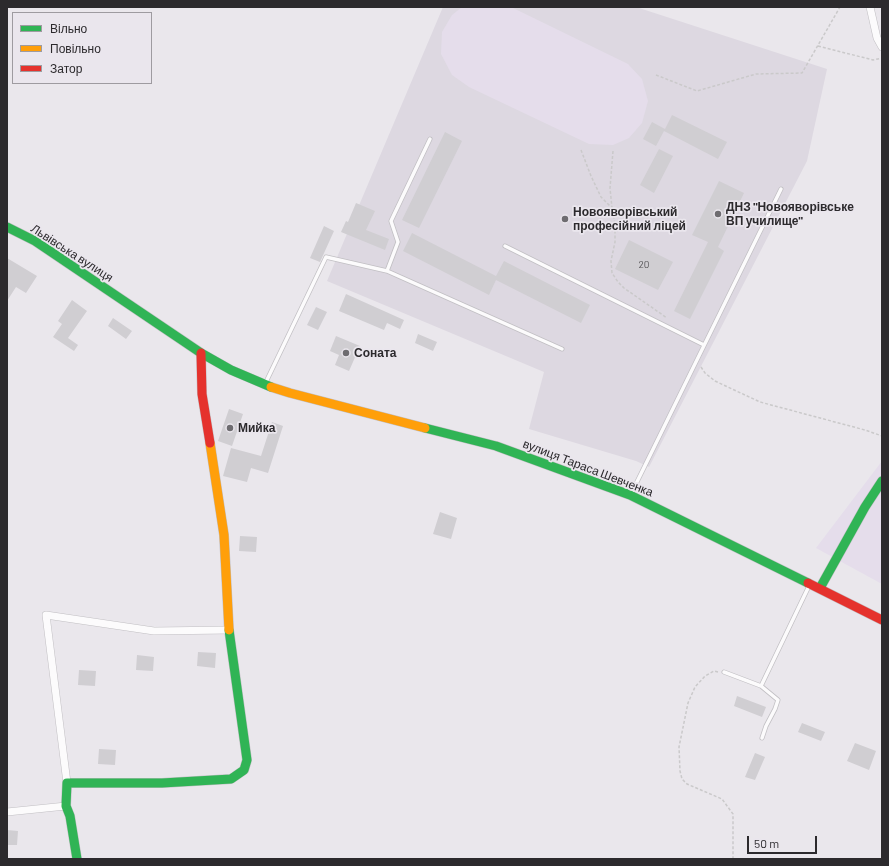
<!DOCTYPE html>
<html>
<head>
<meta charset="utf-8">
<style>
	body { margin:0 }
	#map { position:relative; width:889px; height:866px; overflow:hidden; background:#eae7ec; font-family:Barlow,sans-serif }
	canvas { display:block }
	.frame { position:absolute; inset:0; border:8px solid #2c2a2d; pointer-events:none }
	.legend { position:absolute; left:12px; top:12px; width:140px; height:72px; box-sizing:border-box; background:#eae6ed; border:1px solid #9e9ba0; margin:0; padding:5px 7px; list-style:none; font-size:12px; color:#2c2a2d }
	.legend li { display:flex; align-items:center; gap:8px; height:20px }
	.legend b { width:20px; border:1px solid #9e9ba0 }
	.scale { position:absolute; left:747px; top:836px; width:70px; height:18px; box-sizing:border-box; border:2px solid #2c2a2d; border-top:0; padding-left:5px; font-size:12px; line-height:14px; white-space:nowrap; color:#2c2a2d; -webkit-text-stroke:3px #eae6ed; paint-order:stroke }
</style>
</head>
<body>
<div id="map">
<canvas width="889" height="866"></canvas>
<div class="frame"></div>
<ul class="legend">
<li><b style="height:5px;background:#30b455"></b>Вільно</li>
<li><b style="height:5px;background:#ff9f0a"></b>Повільно</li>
<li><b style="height:5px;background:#e5322d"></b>Затор</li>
</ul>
<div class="scale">50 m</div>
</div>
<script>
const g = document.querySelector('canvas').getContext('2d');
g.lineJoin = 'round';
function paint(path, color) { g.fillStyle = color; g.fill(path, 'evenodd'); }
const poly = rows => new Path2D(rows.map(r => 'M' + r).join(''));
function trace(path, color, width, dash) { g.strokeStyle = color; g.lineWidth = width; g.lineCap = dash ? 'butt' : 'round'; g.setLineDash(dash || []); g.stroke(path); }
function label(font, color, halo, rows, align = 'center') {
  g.font = font + ' Barlow,sans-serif'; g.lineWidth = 3.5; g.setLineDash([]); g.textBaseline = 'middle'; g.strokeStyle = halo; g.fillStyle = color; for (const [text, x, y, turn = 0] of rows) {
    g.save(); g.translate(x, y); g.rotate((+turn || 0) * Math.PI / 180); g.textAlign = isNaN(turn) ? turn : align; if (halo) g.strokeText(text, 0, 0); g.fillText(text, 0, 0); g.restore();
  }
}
paint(poly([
	[443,7,636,7,827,69,807,161,649,467,636,461,529,429,544,372,327,281]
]), '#ddd8e1');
paint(poly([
	[462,7,511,7,628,64,642,79,648,101,642,123,629,138,613,145,589,144,469,87,452,75,441,54,442,32,452,15],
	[882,461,882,584,816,548]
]), '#e5ddeb');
paint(poly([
	[672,115,727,142,718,159,664,131,656,146,643,139,652,122,665,129],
	[445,132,462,141,419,228,402,220],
	[659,149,673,156,654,193,640,185],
	[719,181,744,193,718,247,724,251,690,319,674,311,708,242,692,235],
	[356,203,375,211,366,230,389,239,385,250,341,232,346,221,348,222],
	[324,226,334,231,320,262,310,258],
	[412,233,496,276,504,261,590,305,581,323,496,280,489,295,403,251],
	[629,240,673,262,658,290,615,269],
	[7,258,37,276,26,293,16,287,7,301],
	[346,294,404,320,400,329,387,323,384,330,339,311],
	[72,300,87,311,68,338,78,345,74,351,53,337,62,324,58,321],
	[316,307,327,312,318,330,307,325],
	[113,318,132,331,126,339,108,326],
	[418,334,437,342,433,351,415,343],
	[336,336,360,346,349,371,335,365,339,355,330,351],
	[229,409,243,414,232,446,218,441],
	[272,422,283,426,268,473,251,468,247,482,223,476,231,448,261,456],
	[440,512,457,518,451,539,433,534],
	[240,536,257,537,256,552,239,551],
	[198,652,216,653,215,668,197,666],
	[137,655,154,657,153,671,136,670],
	[79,670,96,671,95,686,78,685],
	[737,696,766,707,762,717,734,706],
	[802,723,825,732,821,741,798,732],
	[855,743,876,751,869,770,847,761],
	[99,749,116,750,115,765,98,764],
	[755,753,765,757,755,780,745,777],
	[7,830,18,831,17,845,7,845]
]), '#d0ced2');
const lane = poly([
	[505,246,704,345],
	[387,271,398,242,391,221,430,139],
	[265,384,326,257,387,271,562,349],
	[631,494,781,189],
	[724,672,761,686,778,700,775,709,766,726,762,738],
	[761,686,809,586]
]);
const street = poly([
	[870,7,877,38,882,47],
	[67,783,46,615,154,631,229,630],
	[7,812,66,806]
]);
const fast = poly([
	[7,227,35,241,201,353,231,370,271,387],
	[425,428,496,446,630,495,808,583],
	[820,588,865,507,882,481],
	[77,859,70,816,66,806,67,783,162,783,231,779,244,770,247,760,229,630]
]);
const slow = poly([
	[271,387,290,393,425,428],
	[210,443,224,535,229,630]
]);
const jam = poly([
	[201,353,202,394,210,443],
	[808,583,882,620]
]);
trace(lane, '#c1bfc3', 5);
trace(street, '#c1bfc3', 8);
trace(fast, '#c1bfc3', 10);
trace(slow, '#c1bfc3', 10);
trace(jam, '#c1bfc3', 10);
trace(poly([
	[818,46,873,60,882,58],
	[656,75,697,91,756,74,802,73,840,7],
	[581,150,591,176,601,197,612,208],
	[613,151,610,188,612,208,615,224,615,242,611,261,612,273,618,282,624,288,667,318],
	[701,367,705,373,715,381,760,402,865,430,882,436],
	[718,672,714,671,705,676,695,687,688,703,679,747,680,771,682,779,687,784,722,799,733,814,733,859]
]), '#cac9ca', 1.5, [3, 2]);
trace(lane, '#fcfbfc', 3.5);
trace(street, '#fcfbfc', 7);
trace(fast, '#30b455', 9);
trace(slow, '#ff9f0a', 9);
trace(jam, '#e5322d', 9);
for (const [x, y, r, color] of [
	[718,214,4,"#6e6c70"],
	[565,219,4,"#6e6c70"],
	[346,353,4,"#6e6c70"],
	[230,428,4,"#6e6c70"]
]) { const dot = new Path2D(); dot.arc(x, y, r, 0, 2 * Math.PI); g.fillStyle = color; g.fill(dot); trace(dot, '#eae6ed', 1.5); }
label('10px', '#585659', null, [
	["20",644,265]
]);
label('bold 12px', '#2c2a2d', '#eae6ed', [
	["ДНЗ \"Новояворівське",726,207],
	["ВП училище\"",726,221],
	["Новояворівський",573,212],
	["професійний ліцей",573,226],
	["Соната",354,353],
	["Мийка",238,428]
], 'left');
label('12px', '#2c2a2d', '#eae6ed', [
	["Львівська вулиця",72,253,33],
	["вулиця Тараса Шевченка",588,468,21]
]);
</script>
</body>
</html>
